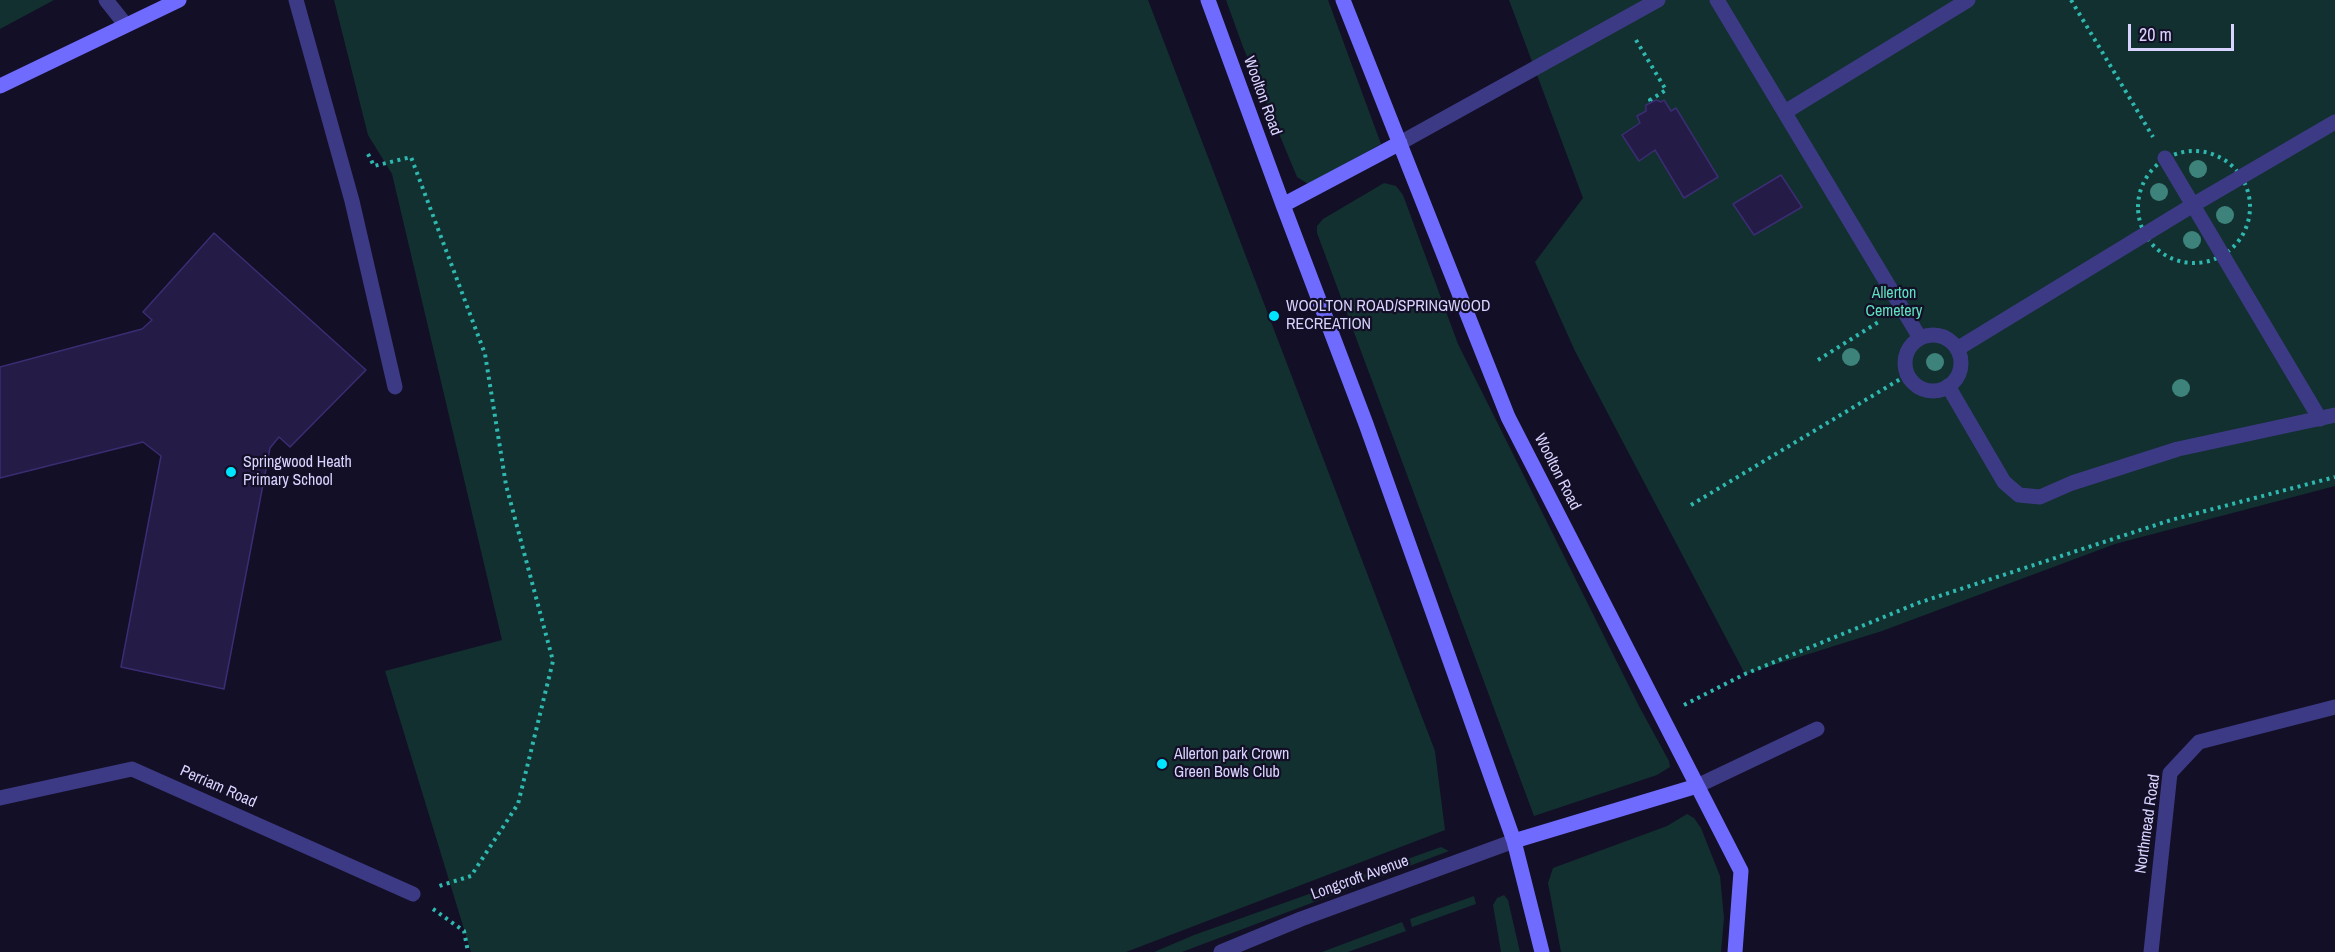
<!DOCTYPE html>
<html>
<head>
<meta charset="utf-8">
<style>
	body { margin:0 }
	#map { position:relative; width:2335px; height:952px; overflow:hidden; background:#130f26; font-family:"Archivo Narrow",sans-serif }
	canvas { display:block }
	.scale { position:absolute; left:2128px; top:24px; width:106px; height:27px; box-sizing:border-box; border:3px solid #d9d4ff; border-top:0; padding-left:8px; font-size:18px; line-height:21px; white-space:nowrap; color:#d9d4ff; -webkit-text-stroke:4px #130f26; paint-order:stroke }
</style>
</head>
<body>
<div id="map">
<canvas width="2335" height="952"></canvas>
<div class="scale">20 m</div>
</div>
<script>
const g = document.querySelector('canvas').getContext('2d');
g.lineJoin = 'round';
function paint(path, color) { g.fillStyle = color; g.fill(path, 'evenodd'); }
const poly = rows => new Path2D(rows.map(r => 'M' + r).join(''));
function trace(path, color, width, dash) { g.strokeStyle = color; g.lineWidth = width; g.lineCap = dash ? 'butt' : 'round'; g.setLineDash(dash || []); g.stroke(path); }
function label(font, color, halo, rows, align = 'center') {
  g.font = font + ' "Archivo Narrow",sans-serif'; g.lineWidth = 4.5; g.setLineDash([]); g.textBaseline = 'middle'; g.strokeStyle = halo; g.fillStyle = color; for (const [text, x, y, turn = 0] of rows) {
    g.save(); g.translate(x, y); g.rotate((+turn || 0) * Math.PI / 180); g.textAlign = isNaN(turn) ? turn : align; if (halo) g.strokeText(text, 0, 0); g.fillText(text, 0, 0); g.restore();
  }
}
paint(poly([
	[0,0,54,0,0,29],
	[334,0,1148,0,1435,751,1445,830,1126,952,471,952,385,671,502,640,392,174,368,135],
	[1226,0,1328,0,1381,144,1308,184,1297,177,1243,47],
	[1509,0,2335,0,2335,486,2115,544,1882,631,1745,674,1575,351,1535,262,1583,198],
	[1384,183,1396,186,1403,195,1458,344,1640,708,1669,761,1670,767,1657,775,1534,816,1317,233,1317,226,1323,219],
	[1687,814,1694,818,1701,828,1720,876,1724,918,1721,952,1561,952,1548,883,1553,868,1667,826],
	[1441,847,1449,851,1182,952,1154,952,1194,935],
	[1504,895,1508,900,1520,952,1501,952,1493,905,1497,898],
	[1474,896,1476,904,1412,927,1410,919],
	[1402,922,1406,931,1348,952,1322,952]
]), '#12302f');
const building = poly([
	[1656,100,1661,102,1664,100,1671,111,1676,108,1718,177,1684,198,1655,150,1639,161,1622,135,1640,123,1637,116,1646,111,1646,105,1656,100],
	[1781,175,1802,207,1754,235,1733,204,1781,175],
	[214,233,366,370,290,447,279,437,270,448,224,689,121,667,161,456,143,442,0,478,0,367,142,329,152,320,143,312,214,233]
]);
paint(building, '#241b47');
trace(building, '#3b2d73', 1.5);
trace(poly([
	[2071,0,2153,137],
	[1636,40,1666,90,1650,100,1652,102],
	'2138 207a56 56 0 1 1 112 0a56 56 0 1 1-112 0Z',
	[368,154,374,166,411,157,485,354,506,485,553,661,518,804,471,876,436,887],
	[1818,360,1880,321],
	[1691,505,1907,375],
	[1684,705,1745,674,1918,603,2171,520,2335,477],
	[433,909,464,931,468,952]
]), '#2fb8b0', 4, [3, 4.5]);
trace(poly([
	[296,0,352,201,395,387],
	[1717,0,1920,338],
	[1785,112,1968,0],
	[1400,143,1658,0],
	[2165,158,2320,419],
	'1905 363a28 28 0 1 1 56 0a28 28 0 1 1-56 0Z',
	[1957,349,2193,205,2335,122],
	[1948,386,2004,482,2019,495,2040,497,2072,483,2178,449,2335,415],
	[1697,786,1817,729]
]), '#3d3a85', 15);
trace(poly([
	[106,0,125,24],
	[0,798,132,769,413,894],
	[1221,952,1301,919,1514,841],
	[2151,952,2170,773,2199,742,2335,707]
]), '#3d3a85', 15);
trace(poly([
	[1208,0,1283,205,1366,424,1514,841,1542,952],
	[1343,0,1508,417,1741,871,1735,952],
	[0,86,179,0],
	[1283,205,1400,143],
	[1514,841,1697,786]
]), '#6f6bff', 15);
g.fillStyle = '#3d827b';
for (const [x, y] of [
	[2198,169],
	[2159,192],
	[2225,215],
	[2192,240],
	[1851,357],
	[1935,362],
	[2181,388]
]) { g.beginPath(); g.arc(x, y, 9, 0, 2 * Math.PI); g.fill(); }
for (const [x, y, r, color] of [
	[1274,316,6,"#00e5ff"],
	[231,472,6,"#00e5ff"],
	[1162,764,6,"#00e5ff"]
]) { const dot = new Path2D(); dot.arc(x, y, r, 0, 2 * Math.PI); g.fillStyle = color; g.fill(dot); trace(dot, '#130f26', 2); }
label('16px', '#d9d4ff', '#130f26', [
	["Woolton Road",1262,96,70],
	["Woolton Road",1557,472,63],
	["Perriam Road",218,787,24],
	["Northmead Road",2148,824,-82],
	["Longcroft Avenue",1360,878,-20]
]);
label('16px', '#5fe0c0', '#130f26', [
	["Allerton",1894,294],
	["Cemetery",1894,312]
]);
label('16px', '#d9d4ff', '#130f26', [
	["WOOLTON ROAD/SPRINGWOOD",1286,307],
	["RECREATION",1286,325],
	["Springwood Heath",243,463],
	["Primary School",243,481],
	["Allerton park Crown",1174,755],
	["Green Bowls Club",1174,773]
], 'left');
</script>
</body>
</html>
